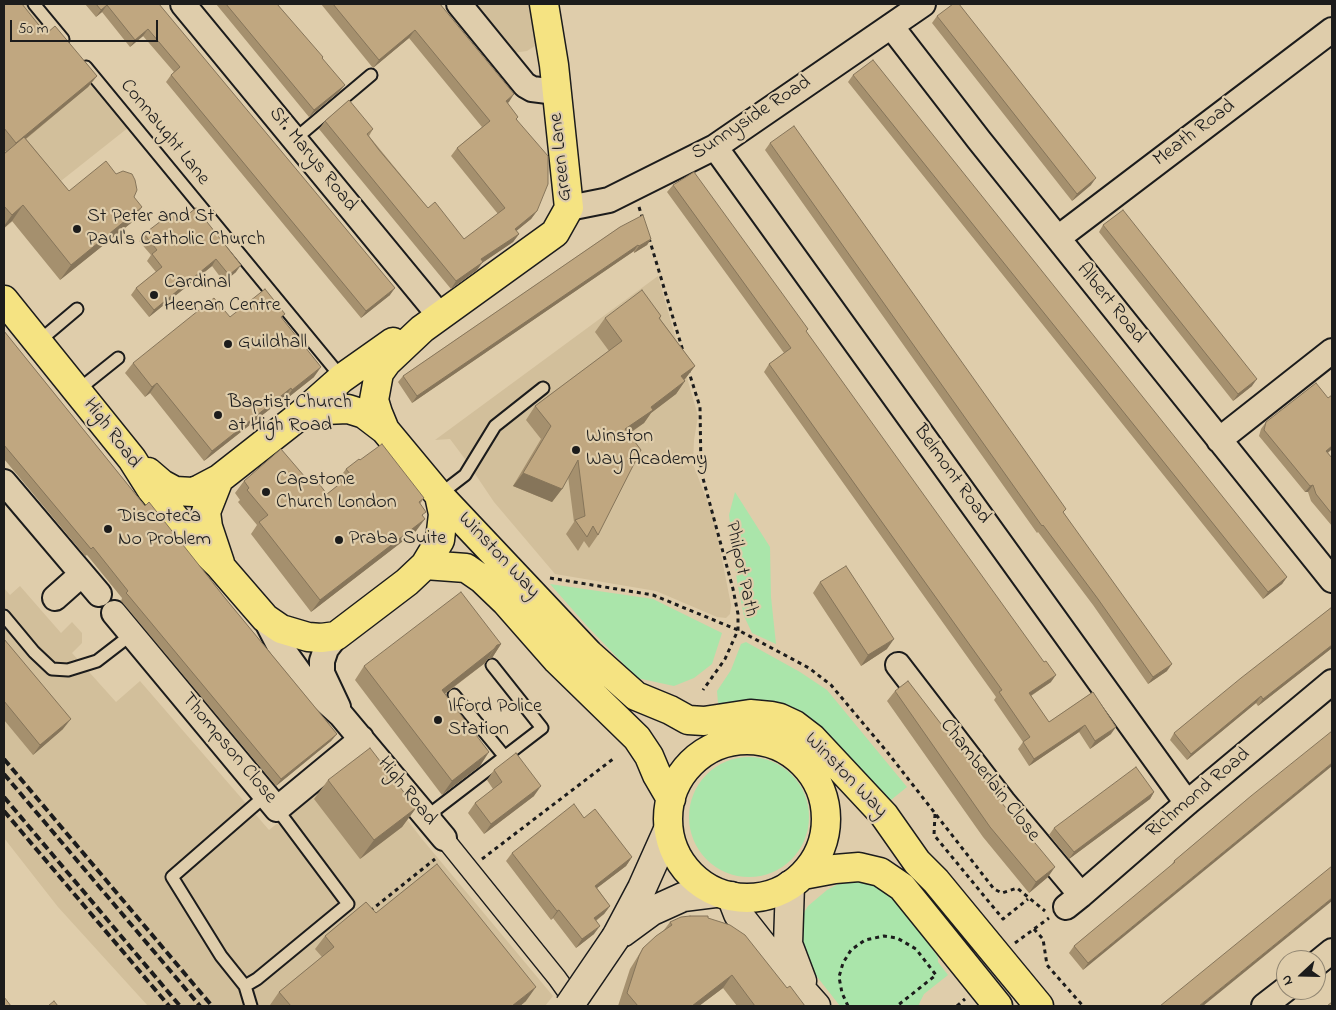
<!DOCTYPE html>
<html>
<head>
<meta charset="utf-8">
<style>
	body { margin:0 }
	#map { position:relative; width:1336px; height:1010px; overflow:hidden; background:#dfcdab; font-family:"Indie Flower",sans-serif }
	canvas { display:block }
	.frame { position:absolute; inset:0; border:5px solid #1c1c1c; pointer-events:none }
	.north { position:absolute; left:1276px; top:950px; width:50px; height:50px; box-sizing:border-box; background:#dfcdab; border:1px solid #918672; border-radius:50%; rotate:249deg; font-size:14px; font-weight:700; line-height:20px; text-align:center; color:#1c1c1c }
	.north::after { content:''; display:block; margin:auto; width:18px; height:22px; background:#1c1c1c; clip-path:polygon(50% 0,100% 100%,50% 72%,0 100%) }
	.scale { position:absolute; left:10px; top:20px; width:148px; height:22px; box-sizing:border-box; border:2px solid #1c1c1c; border-top:0; padding-left:6px; font-size:15px; line-height:18px; white-space:nowrap; color:#1c1c1c; -webkit-text-stroke:4px #dfcdab; paint-order:stroke }
</style>
</head>
<body>
<div id="map">
<canvas width="1336" height="1010"></canvas>
<div class="frame"></div>
<div class="north">N</div>
<div class="scale">50 m</div>
</div>
<script>
const g = document.querySelector('canvas').getContext('2d');
g.lineJoin = 'round';
function paint(path, color) { g.fillStyle = color; g.fill(path, 'evenodd'); }
const poly = rows => new Path2D(rows.map(r => 'M' + r).join(''));
function trace(path, color, width, dash) { g.strokeStyle = color; g.lineWidth = width; g.lineCap = dash ? 'butt' : 'round'; g.setLineDash(dash || []); g.stroke(path); }
function label(font, color, halo, rows, align = 'center') {
  g.font = font + ' "Indie Flower",sans-serif'; g.lineWidth = 4.5; g.setLineDash([]); g.textBaseline = 'middle'; g.strokeStyle = halo; g.fillStyle = color; for (const [text, x, y, turn = 0] of rows) {
    g.save(); g.translate(x, y); g.rotate((+turn || 0) * Math.PI / 180); g.textAlign = isNaN(turn) ? turn : align; if (halo) g.strokeText(text, 0, 0); g.fillText(text, 0, 0); g.restore();
  }
}
paint(poly([
	[4,4,27,4,129,127,47,192,4,229],
	[474,4,529,4,538,44,527,51,513,53],
	[658,276,698,416,694,440,693,464,710,508,712,508,731,605,730,614,726,618,717,617,656,591,555,574,494,502,465,459,450,439,435,440],
	[20,586,61,633,72,622,82,633,82,643,72,653,116,702,140,681,269,830,359,757,422,839,553,996,545,1006,148,1006,58,907,4,838,4,588,10,595]
]), '#d2bf9b');
paint(poly([
	[735,492,770,547,771,597,776,644,752,633,744,616,737,581,729,515],
	[550,584,653,599,722,633,712,664,694,678,674,686,637,678,587,626],
	[746,642,800,672,827,690,907,787,886,804,754,709,718,703,717,691,731,670,741,644],
	'689 817a60 60 0 1 1 120 0a60 60 0 1 1-120 0Z',
	[849,881,872,884,883,889,895,898,938,957,938,962,948,975,924,994,918,1006,840,1006,807,964,796,933,799,921,808,906,827,890,840,883]
]), '#aae5aa');
const service = poly([
	[34,4,63,39],
	[86,67,342,378],
	[295,139,371,75],
	[38,342,77,309],
	[78,390,118,358],
	[439,495,465,475,495,426,543,388],
	[4,616,34,652,52,669,68,670,97,661,132,634],
	[454,695,505,757],
	[265,796,172,877,221,956,245,986,257,979,348,904,277,809],
	[426,817,542,728,492,665],
	[245,986,251,1006]
]);
const pedestrian = poly([
	[444,838,557,978,577,1006]
]);
const minor = poly([
	[183,4,440,316],
	[459,4,525,85,532,89,556,92],
	[891,26,979,140,1332,580],
	[715,147,1187,803],
	[569,208,609,200,715,147,923,4],
	[1058,238,1332,30],
	[1219,440,1332,351],
	[4,482,99,594],
	[55,598,82,574],
	[114,613,277,809,352,747,361,738],
	[265,618,278,643,308,685,341,715,444,838],
	[336,636,326,649,322,661,322,673,338,707],
	[898,665,1004,803,1081,895],
	[1066,907,1081,895,1187,803,1332,682],
	[1316,964,1332,951],
	[1264,1006,1286,989]
]);
const tertiary = poly([
	[790,885,788,944,802,981],
	[731,896,738,914,767,951,816,1006],
	[622,933,652,911,683,897,715,893],
	[616,937,642,888,667,832]
]);
const primary = poly([
	[4,300,132,459,151,489,193,540,220,566,265,618,281,629,308,637,321,638,336,636,407,582,425,565,440,540,443,514,439,495],
	[298,417,324,410,348,409,364,414,385,430,439,495,589,654,636,696,670,710,688,720,704,721,750,714,771,716,780,718,795,725,812,738,884,815,917,862,936,881,1039,1006],
	[385,430,378,413,374,400,379,373,387,362,422,329,555,233,569,208,554,65,544,4],
	[148,472,162,484,175,491,193,492,200,489,219,479,298,417,342,378,393,342],
	[219,479,206,512,208,527,220,563],
	[425,565,466,568,482,579,506,602,557,660,637,738,649,756,657,775,671,799],
	'668 819a79 79 0 1 1 158 0a79 79 0 1 1-158 0Z',
	[803,875,835,869,859,867,880,872,902,887,998,1006]
]);
trace(service, '#1c1c1c', 15);
trace(pedestrian, '#1c1c1c', 21);
trace(minor, '#1c1c1c', 28);
trace(tertiary, '#1c1c1c', 31);
trace(primary, '#1c1c1c', 31);
trace(poly([
	[639,207,643,220],
	[649,238,683,351],
	[688,369,700,407,701,471,733,589,738,614,738,630,725,659,703,690],
	[550,578,653,595,738,630,809,668,831,685,888,753,994,889,1002,893,1017,888,1045,911],
	[935,814,934,835,1003,919,1028,899],
	[482,859,613,759],
	[370,911,435,859],
	[1034,929,1043,939,1047,965,1083,1006],
	[1015,943,1049,918],
	[848,1006,842,993,839,977,843,963,851,950,865,940,884,936,897,938,916,949,936,975,897,1006],
	[957,1006,965,999]
]), '#1c1c1c', 3, [4, 4]);
trace(service, '#dfcdab', 11);
trace(pedestrian, '#dfcdab', 18);
trace(minor, '#dfcdab', 24);
trace(tertiary, '#dfcdab', 28);
trace(primary, '#f5e382', 28);
trace(poly([
	[4,759,212,1006],
	[4,774,200,1006],
	[4,797,180,1006],
	[4,811,169,1006]
]), '#1c1c1c', 4, [8, 4]);
const tertiaryBridge = poly([
	[569,1006,616,937]
]);
trace(tertiaryBridge, '#1c1c1c', 31, []);
trace(tertiaryBridge, '#dfcdab', 28);
paint(poly([
	[4,4,46,34,97,76,88,87,26,139,69,191,134,197,131,223,60,280,12,221,4,228,4,154,6,152,4,150],
	[85,4,159,4,390,295,361,318,166,82,171,75,174,72,143,36,130,47,102,12,96,17],
	[216,4,277,4,322,58,340,91,309,117],
	[321,4,440,4,508,103,517,119,537,211,531,219,516,231,519,234,513,242,482,263,477,270,451,289,319,129,325,121,373,129,369,136,428,208,464,239,498,214,451,156,457,148,482,127,409,38,373,68],
	[937,16,1091,185,1072,201,932,23],
	[853,75,1287,577,1282,584,1263,599,848,82],
	[770,143,1064,513,1167,671,1148,684,1093,605,1038,532,1037,533,765,150],
	[673,185,808,329,806,331,1051,682,1031,696,1049,722,1093,692,1111,734,1090,749,1079,732,1029,766,1018,749,1023,742,994,700,996,697,764,372,769,364,784,353,667,192],
	[181,220,236,272,224,282,212,266,149,317,131,295,136,288,156,272,147,261,151,255,139,241,144,234],
	[1103,225,1252,386,1233,401,1099,232],
	[620,227,651,239,647,245,634,253,634,251,412,403,398,382,403,376],
	[661,316,660,319,695,366,684,380,685,381,676,394,651,413,644,423,629,434,598,535,589,548,584,541,578,551,566,534,574,522,568,476,562,489,552,502,513,486,541,439,526,420,535,406,609,351,595,332,605,318],
	[230,317,282,318,314,377,285,400,284,398,204,461,150,393,145,397,125,373,133,363],
	[4,331,145,506,225,598,337,734,331,741,276,786,122,602,121,601,122,598,87,555,85,556,4,459],
	[1332,395,1332,449,1328,453,1332,458,1332,526,1311,501,1308,492,1305,492,1259,436,1261,429,1266,422,1328,398],
	[360,460,424,498,420,504,423,516,416,531,311,612,251,534,257,525,238,502,240,500,235,493,244,481,311,484,327,494,339,484,337,481,346,469],
	[820,582,887,649,861,666,813,593],
	[1332,607,1332,648,1258,706,1256,703,1187,760,1170,740,1174,733],
	[4,639,63,729,33,755,4,720],
	[501,644,492,658,488,659,485,663,445,694,480,766,442,795,355,680,364,666],
	[895,691,1048,877,1029,893,983,837,887,701],
	[494,770,534,796,484,834,468,813,475,803,493,789,487,780],
	[328,780,416,808,402,827,360,859,314,799],
	[1154,792,1150,799,1069,859,1049,835,1054,828],
	[1251,796,1083,970,1069,953,1074,946,1171,866,1174,861],
	[584,818,632,857,626,866,597,888,610,906,604,914,596,921,594,934,576,948,553,918,551,920,506,861,512,853],
	[376,913,526,1001,520,1006,271,1006,270,1005,279,992,322,957,315,949,325,936],
	[708,918,787,988,805,1006,737,1006,723,988,699,1006,618,1006,630,969,643,948,664,930,670,922]
]), '#a5906e');
paint(poly([
	[107,5,102,12,96,17,101,10],
	[148,29,143,36,130,47,135,40],
	[415,30,409,38,373,68,379,60],
	[97,76,88,87,7,154,16,143],
	[345,85,340,91,309,117,314,110],
	[514,94,509,102,501,109,506,101],
	[1096,178,1091,185,1072,201,1077,194],
	[23,205,12,221,4,228,4,226,12,215],
	[142,207,131,223,60,280,71,265],
	[537,211,531,219,509,237,515,229],
	[519,234,513,242,482,263,477,270,451,289,456,281,481,259],
	[651,239,647,245,634,253,639,246],
	[638,245,634,251,412,403,417,396],
	[216,259,212,266,149,317,154,310],
	[241,265,236,272,224,282,229,275],
	[395,288,390,295,361,318,366,311],
	[695,366,685,379,672,389,681,376],
	[321,367,314,377,285,400,292,390],
	[1257,379,1252,386,1233,401,1238,394],
	[685,381,676,394,651,413,644,423,616,442,625,429,651,407],
	[157,383,150,393,145,397,152,387],
	[291,388,284,398,204,461,212,451],
	[1332,446,1332,449,1322,457,1326,451],
	[523,473,562,489,552,502,513,486],
	[1313,485,1308,492,1305,492,1310,486],
	[425,519,416,531,311,612,320,600],
	[1287,577,1282,584,1263,599,1268,592],
	[894,639,887,649,861,666,868,655],
	[501,644,492,658,488,659,497,645],
	[1332,645,1332,648,1258,706,1263,699],
	[494,649,485,663,432,703,442,690],
	[1172,664,1167,671,1148,684,1153,677],
	[1056,675,1051,682,1024,700,1029,693],
	[1261,696,1256,703,1187,760,1191,754],
	[71,719,63,729,33,755,40,745],
	[1085,725,1079,732,1029,766,1034,759],
	[1116,727,1111,734,1090,749,1095,741],
	[337,734,331,741,276,786,281,779],
	[489,752,480,766,442,795,452,781],
	[1332,763,1332,766,1083,970,1088,963],
	[541,786,534,796,484,834,491,824],
	[1154,792,1150,799,1069,859,1074,852],
	[416,808,402,827,360,859,374,840],
	[632,857,626,866,589,894,595,886],
	[1055,867,1048,877,1029,893,1036,882],
	[1332,898,1332,901,1203,1006,1199,1006],
	[610,906,604,914,588,926,594,918],
	[559,910,553,918,551,920,557,911],
	[600,926,594,934,576,948,582,939],
	[732,975,723,988,699,1006,692,1006],
	[536,987,526,1001,520,1006,512,1006]
]), '#86755a');
const building = poly([
	[4,4,22,4,46,34,55,26,97,76,16,143,4,128,4,4],
	[96,4,159,4,395,288,366,311,171,75,180,67,148,29,135,40,107,5,101,10,96,4],
	[226,4,277,4,323,57,322,58,345,85,314,110,226,4],
	[333,4,440,4,514,94,506,101,518,117,516,119,548,156,548,184,537,211,515,229,519,234,481,259,483,262,456,281,325,121,349,100,373,129,367,134,379,150,428,208,435,202,464,239,505,208,457,148,490,121,415,30,379,60,333,4],
	[953,4,959,4,1096,178,1077,194,937,16,953,4],
	[873,60,1287,577,1268,592,853,75,873,60],
	[794,126,1018,441,1066,509,1063,512,1172,664,1153,677,1098,599,1043,525,1042,526,770,143,794,126],
	[24,137,69,191,106,161,116,174,123,171,132,174,135,180,137,190,134,197,142,207,71,265,23,205,12,215,4,206,4,154,24,137],
	[694,172,808,329,806,331,1026,637,1044,662,1046,661,1056,675,1029,693,1049,722,1093,692,1116,727,1095,741,1085,725,1034,759,1023,742,1030,737,999,692,1002,690,769,364,791,348,673,185,694,172],
	[196,208,241,265,229,275,216,259,154,310,136,288,162,267,152,254,157,250,144,234,174,211,181,220,196,208],
	[1123,210,1257,379,1238,394,1103,225,1123,210],
	[643,215,651,239,639,246,638,245,417,396,403,376,620,227,643,215],
	[265,289,285,314,281,317,321,367,292,390,291,388,212,451,157,383,152,387,133,363,214,298,230,317,265,289],
	[642,290,661,316,659,318,695,366,681,376,685,381,651,407,653,410,625,429,641,450,598,535,593,526,587,537,575,520,585,516,578,460,562,489,523,473,551,426,535,406,622,341,605,318,642,290],
	[4,331,145,506,149,502,225,598,337,734,281,779,128,595,126,593,128,591,93,547,91,549,4,445,4,331],
	[1316,383,1328,398,1332,395,1332,446,1326,451,1332,458,1332,514,1316,494,1313,485,1310,486,1264,430,1266,422,1316,383],
	[382,444,424,498,419,502,426,512,422,515,425,519,320,600,259,522,268,515,247,490,249,488,244,481,281,449,311,484,316,480,327,494,351,475,346,469,359,459,360,460,382,444],
	[846,566,894,639,868,655,820,582,846,566],
	[461,592,501,644,497,645,494,649,442,690,489,752,452,781,364,666,461,592],
	[1332,607,1332,645,1263,699,1261,696,1191,754,1174,733,1241,678,1332,607],
	[4,639,71,719,40,745,4,701,4,639],
	[908,681,1001,802,1055,867,1036,882,990,827,895,691,908,681],
	[1332,731,1332,763,1088,963,1074,946,1175,862,1174,861,1251,796,1332,731],
	[370,748,416,808,374,840,328,780,370,748],
	[516,753,541,786,491,824,475,803,502,782,494,770,516,753],
	[1136,767,1154,792,1074,852,1054,828,1136,767],
	[574,804,584,818,595,809,632,857,595,886,610,906,594,918,600,926,582,939,559,910,557,911,512,853,574,804],
	[437,864,536,987,512,1006,291,1006,279,992,334,947,325,936,366,902,376,913,437,864],
	[1332,866,1332,898,1199,1006,1160,1006,1332,866],
	[690,916,708,916,708,918,730,925,745,935,787,988,790,986,805,1006,755,1006,732,975,692,1006,638,1006,627,993,639,956,643,948,656,936,672,925,670,922,681,917,690,916],
	[4,997,11,1006,4,1006,4,997],
	[54,1001,58,1006,48,1006,54,1001],
	[1332,1002,1332,1006,1327,1006,1332,1002]
]);
paint(building, '#c0a780');
trace(building, '#86755a', 1);
for (const [x, y, r, color] of [
	[77,229,5,"#1c1c1c"],
	[154,295,5,"#1c1c1c"],
	[228,344,5,"#1c1c1c"],
	[218,415,5,"#1c1c1c"],
	[576,450,5,"#1c1c1c"],
	[266,492,5,"#1c1c1c"],
	[108,529,5,"#1c1c1c"],
	[339,540,5,"#1c1c1c"],
	[438,720,5,"#1c1c1c"]
]) { const dot = new Path2D(); dot.arc(x, y, r, 0, 2 * Math.PI); g.fillStyle = color; g.fill(dot); trace(dot, '#dfcdab', 2); }
label('20px', '#1c1c1c', '#dfcdab', [
	["Sunnyside Road",752,119,-33],
	["Connaught Lane",164,133,51],
	["Meath Road",1195,134,-37],
	["Green Lane",562,157,-96],
	["St. Marys Road",312,160,51],
	["Albert Road",1110,304,51],
	["High Road",111,434,53],
	["Belmont Road",951,475,54],
	["Winston Way",498,556,47],
	["Philpot Path",740,569,78],
	["Thompson Close",228,749,50],
	["Winston Way",845,776,46],
	["Chamberlain Close",989,781,52],
	["High Road",406,792,51],
	["Richmond Road",1199,794,-40]
]);
label('20px', '#1c1c1c', '#dfcdab', [
	["St Peter and St",87,218],
	["Paul's Catholic Church",87,241],
	["Cardinal",164,284],
	["Heenan Centre",164,307],
	["Guildhall",238,344],
	["Baptist Church",228,404],
	["at High Road",228,427],
	["Winston",586,438],
	["Way Academy",586,461],
	["Capstone",276,481],
	["Church London",276,504],
	["Discoteca",118,518],
	["No Problem",118,541],
	["Praba Suite",349,540],
	["Ilford Police",448,708],
	["Station",448,731]
], 'left');
</script>
</body>
</html>
